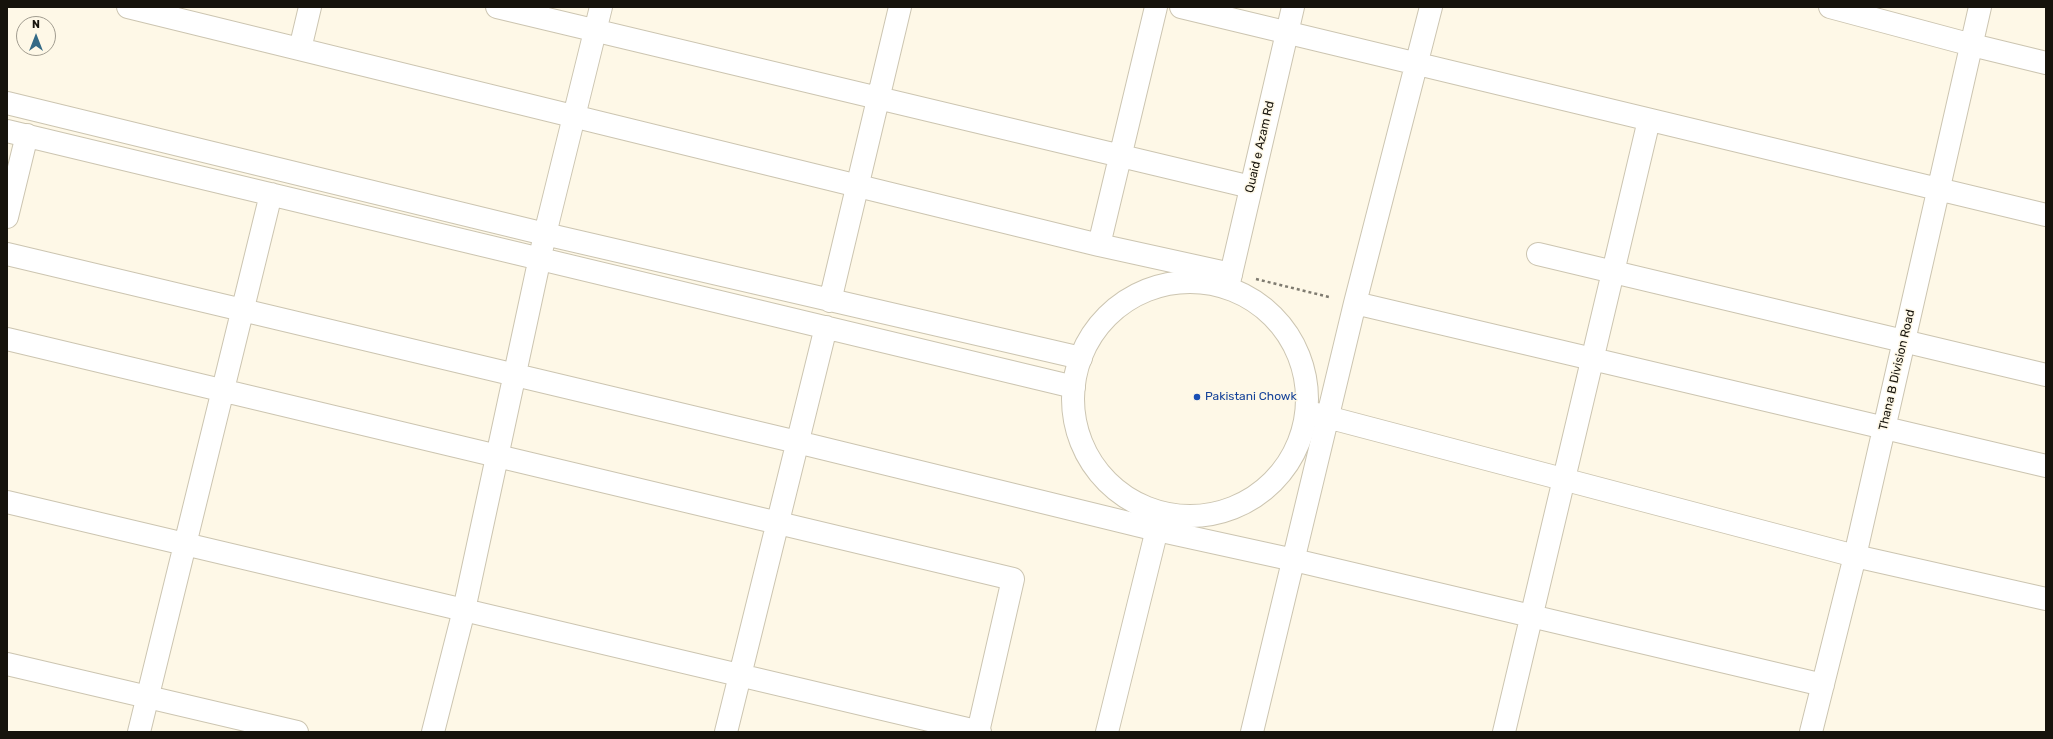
<!DOCTYPE html>
<html>
<head>
<meta charset="utf-8">
<style>
	body { margin:0 }
	#map { position:relative; width:2053px; height:739px; overflow:hidden; background:#fef8e7; font-family:Rubik,sans-serif }
	canvas { display:block }
	.frame { position:absolute; inset:0; border:8px solid #16130c; pointer-events:none }
	.north { position:absolute; left:16px; top:16px; width:40px; height:40px; box-sizing:border-box; background:#fef8e7; border:1px solid #a19c8f; border-radius:50%; rotate:0deg; font-size:11px; font-weight:700; line-height:16px; text-align:center; color:#16130c }
	.north::after { content:''; display:block; margin:auto; width:14px; height:18px; background:#346a86; clip-path:polygon(50% 0,100% 100%,50% 72%,0 100%) }
</style>
</head>
<body>
<div id="map">
<canvas width="2053" height="739"></canvas>
<div class="frame"></div>
<div class="north">N</div>
</div>
<script>
const g = document.querySelector('canvas').getContext('2d');
g.lineJoin = 'round';
const poly = rows => new Path2D(rows.map(r => 'M' + r).join(''));
function trace(path, color, width, dash) { g.strokeStyle = color; g.lineWidth = width; g.lineCap = dash ? 'butt' : 'round'; g.setLineDash(dash || []); g.stroke(path); }
function label(font, color, halo, rows, align = 'center') {
  g.font = font + ' Rubik,sans-serif'; g.lineWidth = 3; g.setLineDash([]); g.textBaseline = 'middle'; g.strokeStyle = halo; g.fillStyle = color; for (const [text, x, y, turn = 0] of rows) {
    g.save(); g.translate(x, y); g.rotate((+turn || 0) * Math.PI / 180); g.textAlign = isNaN(turn) ? turn : align; if (halo) g.strokeText(text, 0, 0); g.fillText(text, 0, 0); g.restore();
  }
}
const minor = poly([
	[128,7,1099,245,1231,274],
	[497,7,1251,187],
	[1181,7,2046,215],
	[1830,7,1972,45,2046,63],
	[300,49,310,7],
	[7,103,545,234,1081,358],
	[7,131,1074,387],
	[7,217,27,135],
	[1099,245,1156,7],
	[7,254,797,442,1157,530,1294,560,1823,685],
	[1538,254,2046,375],
	[830,301,900,7],
	[1355,303,2046,466],
	[7,339,1013,579,978,732],
	[1308,412,1855,556,2046,599],
	[7,502,980,732],
	[7,664,297,732],
	[139,732,271,194],
	[433,732,464,610,545,234,601,7],
	[726,732,826,327],
	[1252,732,1355,303,1431,7],
	[1504,732,1649,120],
	[1811,732,1855,556,1980,7]
]);
const major = poly([
	'1073 399a117 117 0 1 1 234 0a117 117 0 1 1-234 0Z',
	[1228,287,1293,7],
	[1107,732,1161,513]
]);
trace(minor, '#ccc5b1', 24);
trace(major, '#ccc5b1', 24);
trace(poly([
	[1256,279,1329,297]
]), '#7f7b70', 2.5, [3, 3]);
trace(minor, '#fff', 22);
trace(major, '#fff', 22);
for (const [x, y, r, color] of [
	[1197,397,4,"#1a4fb4"]
]) { const dot = new Path2D(); dot.arc(x, y, r, 0, 2 * Math.PI); g.fillStyle = color; g.fill(dot); trace(dot, '#fef8e7', 1.5); }
label('12px', '#16130c', '#fef8e7', [
	["Quaid e Azam Rd",1260,147,-77],
	["Thana B Division Road",1897,370,-77]
]);
label('12px', '#164399', '#fef8e7', [
	["Pakistani Chowk",1205,397]
], 'left');
</script>
</body>
</html>
